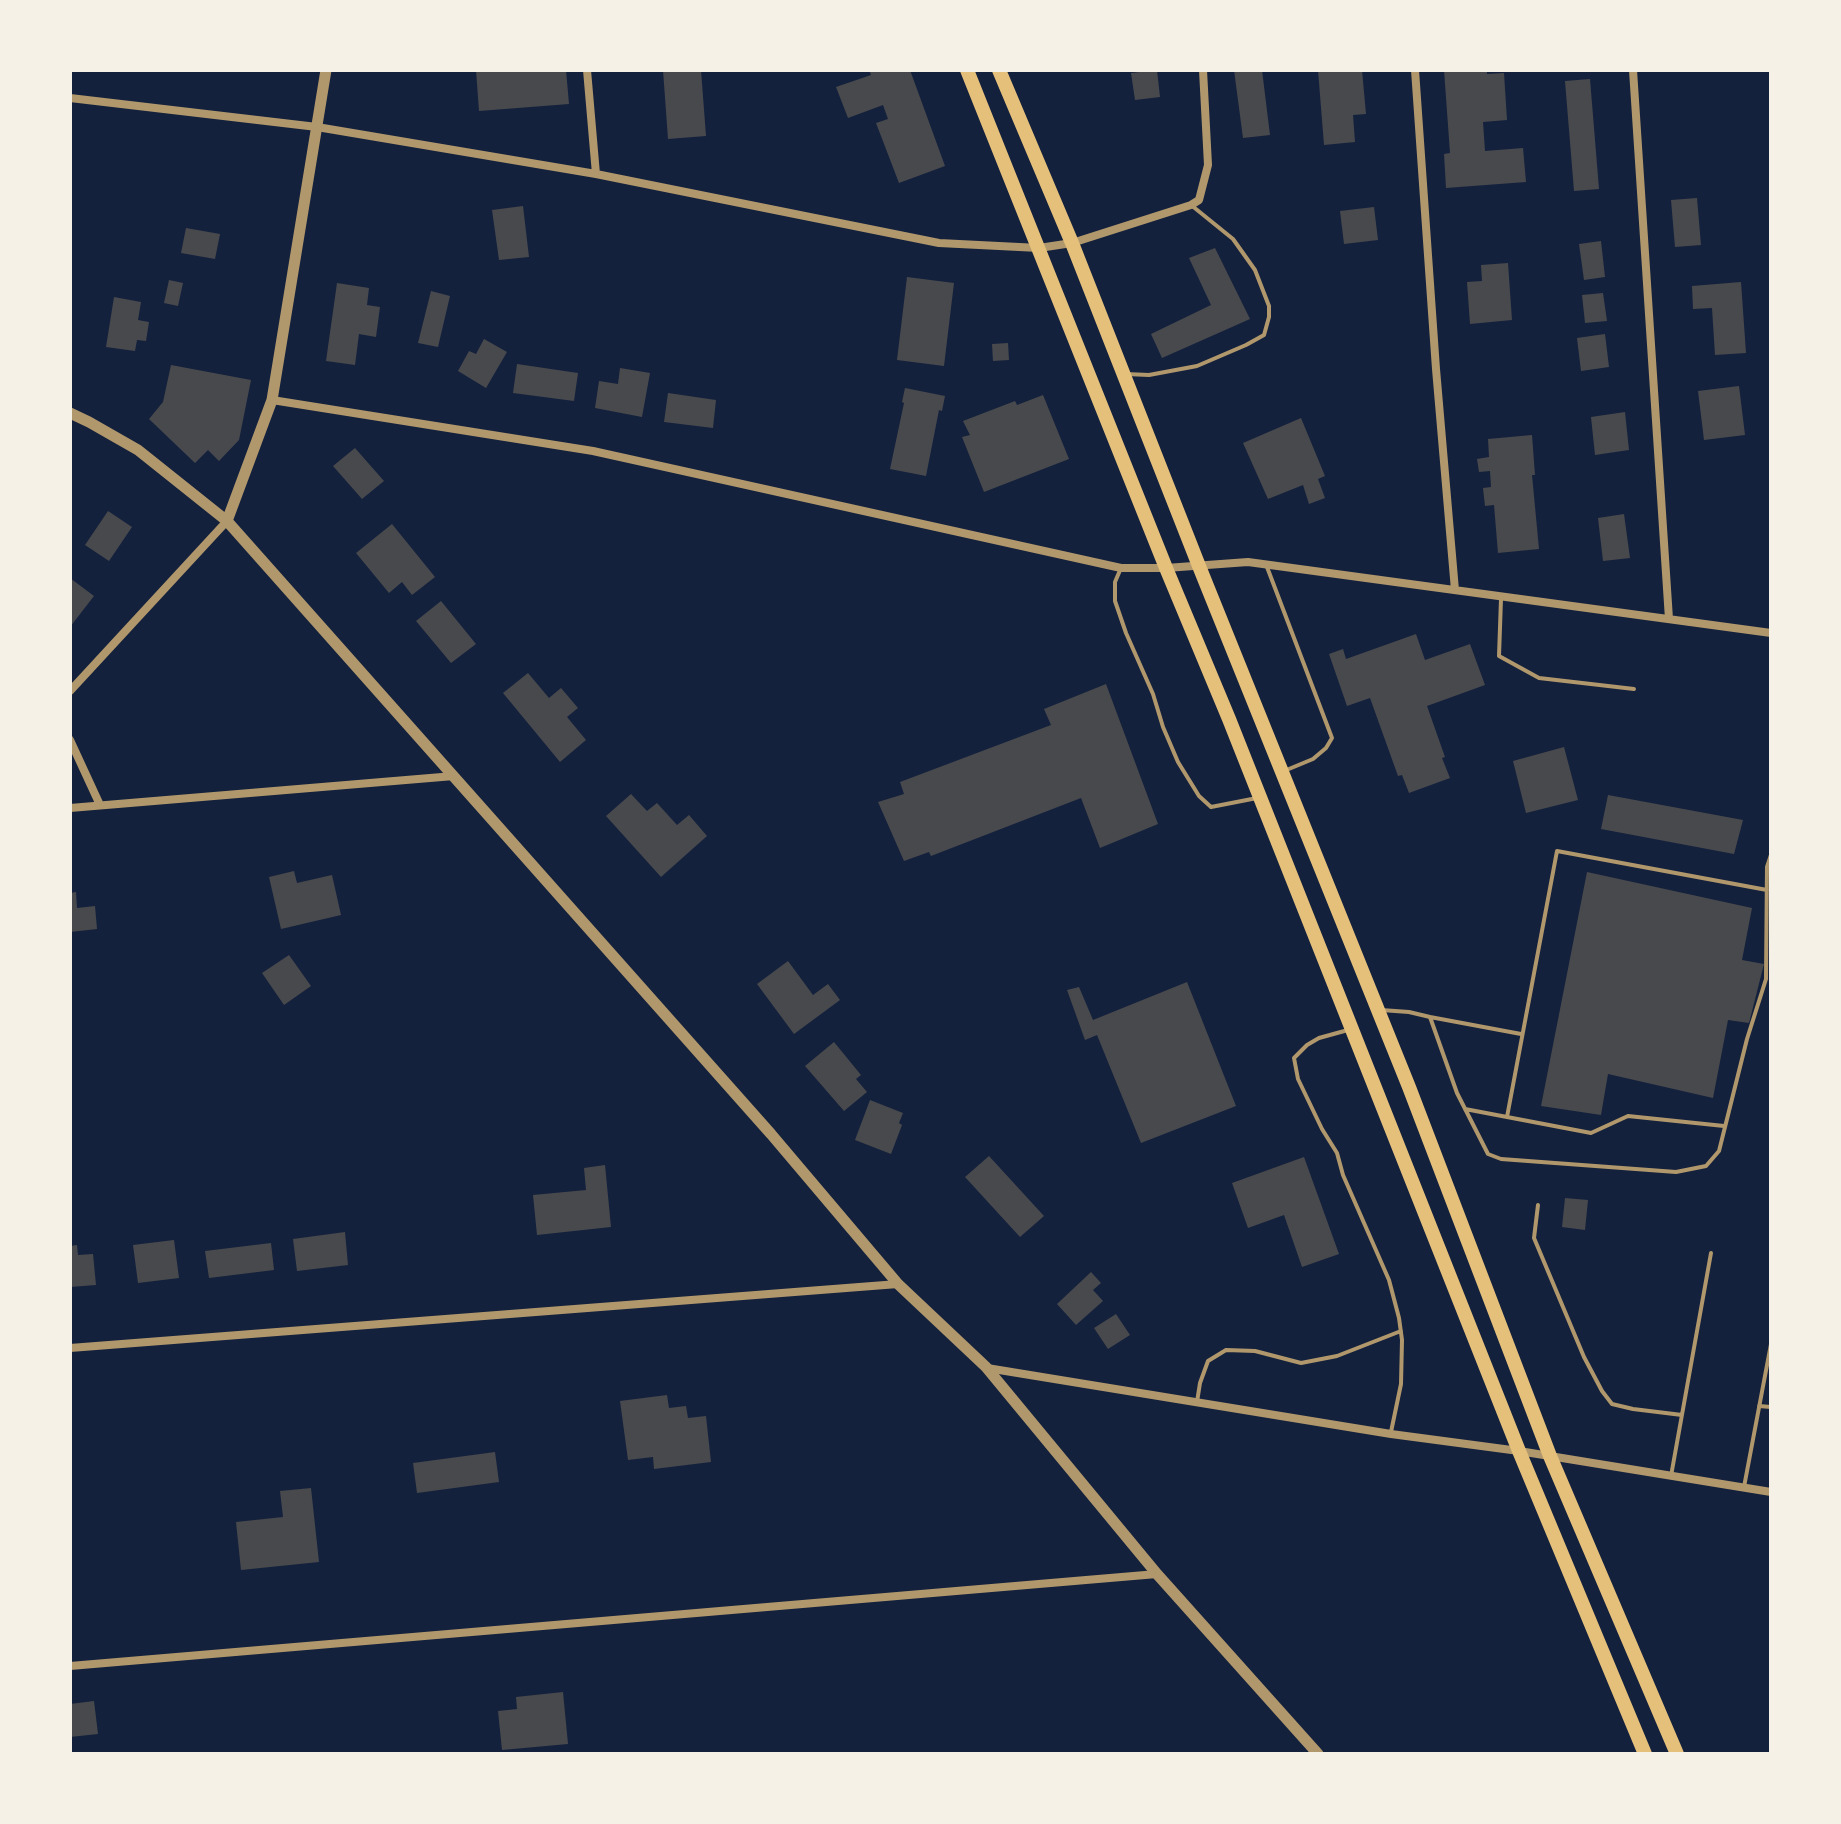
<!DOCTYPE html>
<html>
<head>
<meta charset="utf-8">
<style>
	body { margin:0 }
	#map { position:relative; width:1841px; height:1824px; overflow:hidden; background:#14213d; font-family:Karla,sans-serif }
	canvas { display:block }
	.frame { position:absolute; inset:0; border:72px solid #f6f1e7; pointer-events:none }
</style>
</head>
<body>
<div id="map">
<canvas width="1841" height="1824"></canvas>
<div class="frame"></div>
</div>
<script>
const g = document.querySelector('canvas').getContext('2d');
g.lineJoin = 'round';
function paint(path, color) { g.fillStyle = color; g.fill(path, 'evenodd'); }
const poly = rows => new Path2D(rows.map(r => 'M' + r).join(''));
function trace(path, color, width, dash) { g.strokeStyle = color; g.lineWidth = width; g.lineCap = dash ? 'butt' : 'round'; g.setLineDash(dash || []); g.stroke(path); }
paint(poly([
	[476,70,566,70,569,104,479,111],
	[663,70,701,70,706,136,668,139],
	[869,70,910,70,945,166,899,183,876,123,888,119,883,105,848,118,836,87,871,75],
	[1157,70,1160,97,1135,100,1131,73],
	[1234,70,1262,70,1270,135,1243,138],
	[1318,70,1362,70,1366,114,1353,115,1355,142,1324,145],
	[1444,70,1487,70,1487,74,1504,73,1507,120,1483,122,1485,151,1523,148,1526,182,1446,188,1444,154,1450,153],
	[1590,79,1599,189,1574,191,1565,81],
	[1697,198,1701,245,1675,247,1671,200],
	[523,206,529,257,499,260,492,210],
	[1374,207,1378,240,1344,244,1340,211],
	[186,228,220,234,215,259,181,253],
	[1601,241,1605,277,1584,280,1579,244],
	[1215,248,1250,319,1162,358,1151,334,1211,305,1189,258],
	[1508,263,1512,320,1470,324,1467,282,1482,281,1481,265],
	[907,277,954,283,944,366,897,360],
	[169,280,183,283,178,306,164,303],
	[1741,282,1746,353,1715,355,1712,308,1693,309,1692,286],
	[337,283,369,288,367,305,380,307,376,337,359,334,355,365,326,361],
	[431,291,450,296,438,347,418,343],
	[1603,293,1607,321,1585,323,1582,295],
	[114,297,141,302,138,320,149,322,146,341,137,340,135,351,106,347],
	[1605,334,1609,367,1581,371,1577,338],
	[484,339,507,352,486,388,458,371,469,351,476,354],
	[1008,343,1009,360,993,361,992,344],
	[517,364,578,373,574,401,513,393],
	[171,365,251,380,239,440,219,461,208,450,195,463,149,419,163,402],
	[620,368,650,373,642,417,595,408,599,381,618,384],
	[1739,386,1745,435,1704,440,1698,391],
	[905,388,945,396,942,411,939,410,926,476,890,469,904,403,902,402],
	[668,393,716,400,713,428,664,422],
	[1043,395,1069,459,984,492,962,437,970,435,963,421,1015,401,1017,405],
	[1625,412,1629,450,1595,455,1591,417],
	[1301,418,1325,476,1318,479,1325,498,1309,504,1303,485,1268,499,1243,443],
	[1532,435,1535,475,1532,475,1539,549,1498,553,1494,505,1485,506,1483,488,1491,487,1490,471,1479,472,1477,459,1489,457,1488,439],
	[355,448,384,481,362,499,333,466],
	[108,511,132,527,109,561,85,545],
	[1624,514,1630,558,1603,561,1598,518],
	[392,524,435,577,412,595,402,582,389,593,356,553],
	[70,578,94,596,70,627],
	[441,601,476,644,451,663,416,621],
	[1416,634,1425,660,1470,644,1485,685,1427,706,1445,757,1442,758,1450,778,1409,793,1402,775,1398,776,1370,698,1347,706,1329,654,1343,649,1346,659],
	[528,673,549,698,561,688,578,708,567,717,586,740,560,762,503,693],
	[1106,684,1158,824,1100,848,1081,798,931,856,929,852,904,861,878,802,904,794,900,782,1051,725,1044,709],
	[1564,747,1578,800,1526,813,1513,761],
	[631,794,647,811,657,803,677,825,689,815,707,836,661,877,606,816],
	[1608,795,1743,820,1734,854,1601,829],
	[294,871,297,883,332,875,341,915,281,929,269,877],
	[1587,872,1752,908,1742,960,1764,964,1749,1023,1728,1020,1713,1098,1608,1074,1601,1115,1541,1106],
	[76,892,77,908,95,906,97,929,70,932,70,893],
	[289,955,311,986,284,1005,262,973],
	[788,961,813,995,828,984,840,1000,794,1034,757,984],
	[1187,982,1236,1106,1141,1143,1097,1035,1085,1040,1067,990,1079,987,1093,1020],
	[834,1042,861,1075,856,1079,867,1092,844,1111,805,1066],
	[870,1100,903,1113,899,1123,902,1125,891,1154,855,1140],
	[989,1156,1044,1216,1020,1237,965,1177],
	[1304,1157,1339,1254,1302,1267,1284,1215,1248,1228,1232,1183],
	[605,1165,611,1227,537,1235,533,1195,586,1190,584,1168],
	[1565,1198,1588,1200,1585,1230,1562,1227],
	[345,1232,348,1265,297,1271,293,1239],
	[174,1240,179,1278,138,1283,133,1245],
	[271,1243,274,1270,209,1278,205,1251],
	[77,1245,78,1255,93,1254,96,1285,70,1287,70,1246],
	[1091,1272,1101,1283,1093,1290,1103,1301,1076,1325,1057,1304],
	[1116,1314,1130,1335,1108,1349,1094,1328],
	[667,1395,669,1408,686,1406,688,1418,706,1416,711,1462,654,1469,653,1457,628,1460,620,1401],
	[495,1452,499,1482,417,1493,413,1463],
	[311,1488,319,1562,241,1570,236,1522,283,1517,280,1491],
	[563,1692,568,1744,502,1750,498,1711,517,1709,516,1697],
	[94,1701,98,1734,70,1737,70,1704]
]), '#48494c');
trace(poly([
	[1126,374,1149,375,1197,366,1246,345,1264,335,1269,317,1269,306,1255,270,1233,239,1191,205],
	[1267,567,1332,738,1326,748,1313,759,1284,771],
	[1121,568,1115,582,1115,601,1126,633,1153,694,1163,727,1178,762,1199,796,1211,807,1257,798],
	[1501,599,1499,656,1539,678,1634,689],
	[1381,1010,1409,1012,1430,1017,1457,1093,1488,1154,1501,1159,1676,1172,1706,1166,1719,1151,1747,1039,1766,979,1767,867,1771,855],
	[1430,1017,1521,1034],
	[1348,1030,1319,1038,1307,1045,1294,1058,1298,1079,1322,1129,1337,1153,1343,1175,1389,1280,1399,1318,1402,1340,1401,1384,1391,1432],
	[1465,1109,1591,1133,1628,1116,1724,1126],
	[1507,1117,1557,851,1767,890],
	[1538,1205,1534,1238,1584,1357,1602,1391,1612,1404,1633,1409,1682,1415],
	[1197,1402,1200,1383,1208,1361,1226,1350,1255,1351,1301,1363,1337,1356,1401,1331],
	[1759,1406,1771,1407],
	[1671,1476,1711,1253],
	[1744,1487,1771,1344]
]), '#b1986c', 4);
trace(poly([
	[587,70,596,174],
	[1415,70,1436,369,1455,590],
	[1633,70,1669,619],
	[70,98,317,127,596,174,939,243,1039,248,1072,243,1191,205,1199,200,1208,165,1203,70],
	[272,400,593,451,1121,568,1166,568,1248,562,1771,633],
	[70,691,227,521],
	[70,740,100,805],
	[70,808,454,776],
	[70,1348,898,1284],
	[987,1368,1391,1434,1519,1451,1771,1492],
	[70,1666,1157,1574]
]), '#b1986c', 8);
trace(poly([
	[70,413,89,422,138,450,227,521,771,1134,898,1284,986,1367,1157,1574,1318,1754],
	[227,521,272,400,326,70]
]), '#b1986c', 11);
trace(poly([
	[967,70,1166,568,1229,719,1519,1451,1645,1754],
	[999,70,1072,243,1199,566,1409,1087,1550,1456,1677,1754]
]), '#e5c07b', 14);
</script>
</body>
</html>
